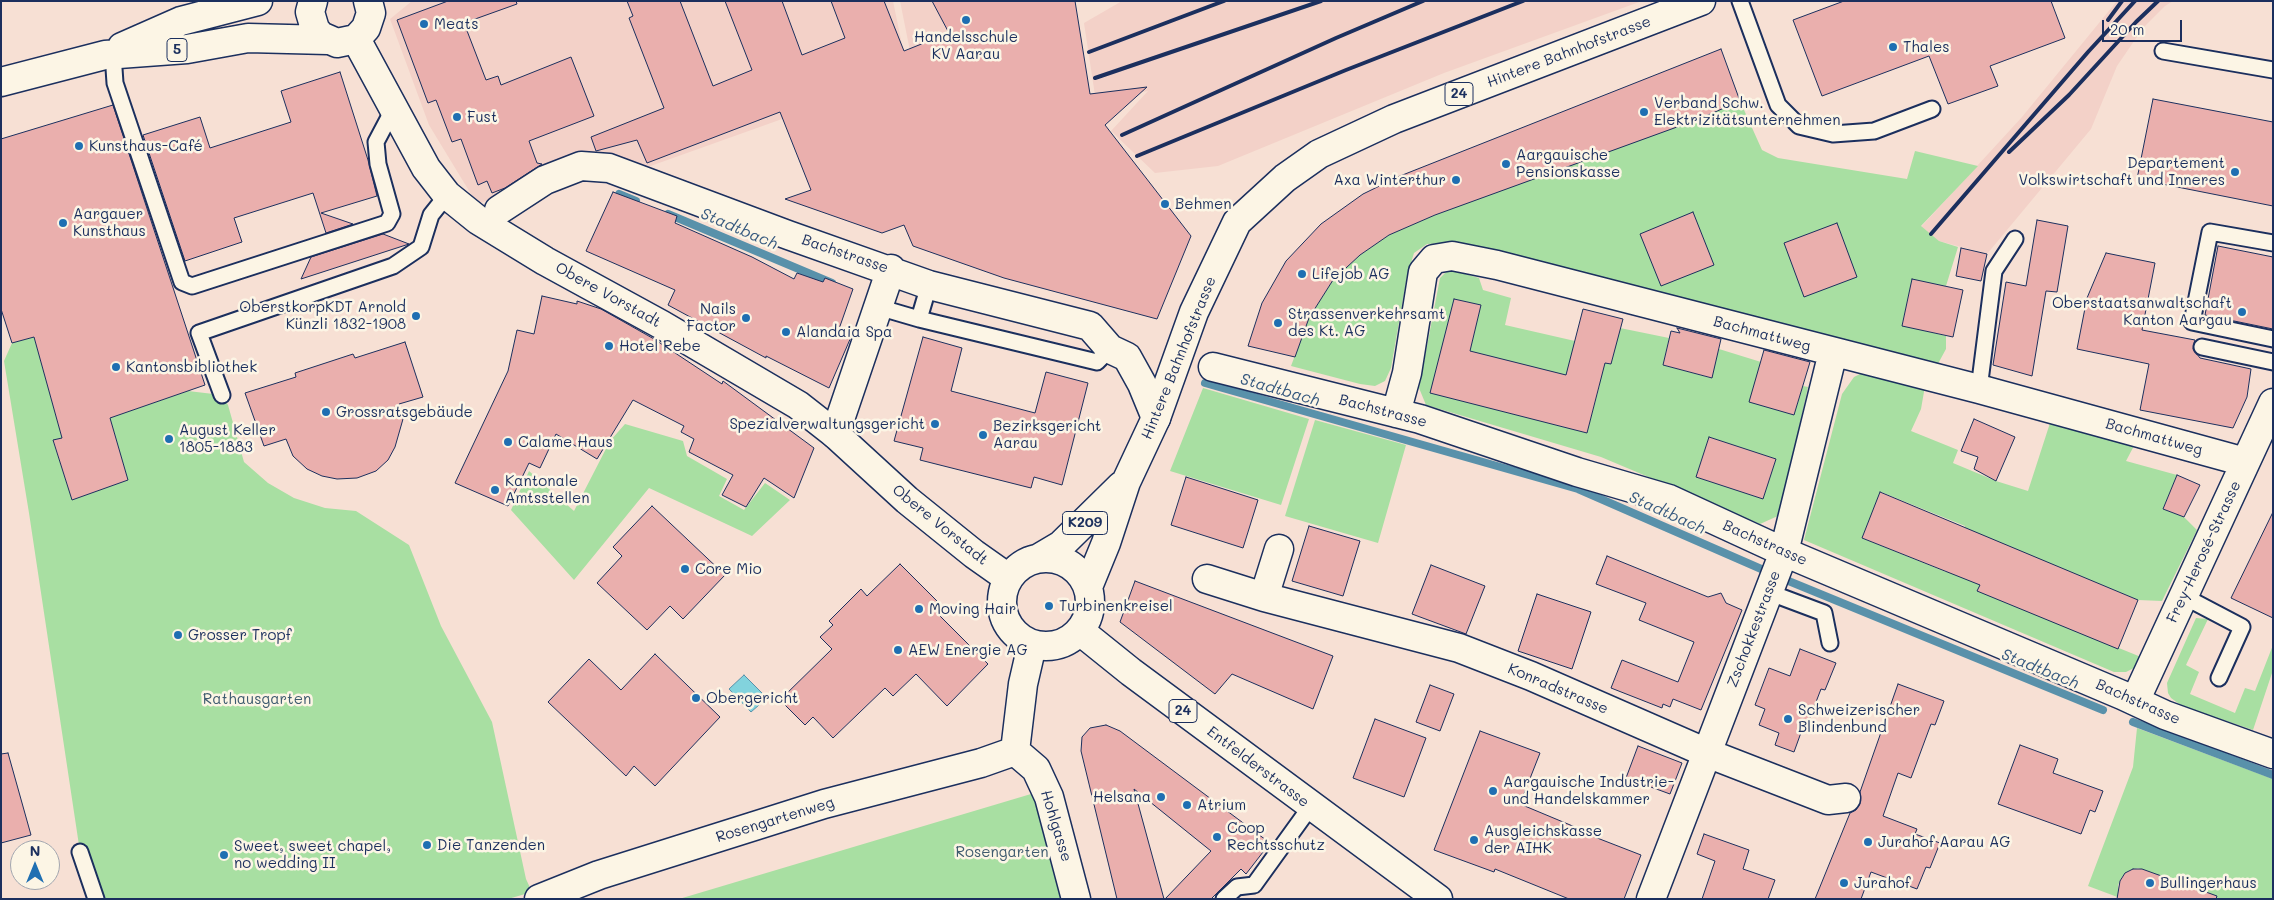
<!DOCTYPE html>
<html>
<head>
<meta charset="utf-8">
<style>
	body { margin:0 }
	#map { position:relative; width:2274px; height:900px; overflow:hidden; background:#f7e0d4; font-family:Mali,sans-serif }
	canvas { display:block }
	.frame { position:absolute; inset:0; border:2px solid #1b2f5e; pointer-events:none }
	.north { position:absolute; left:10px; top:840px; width:50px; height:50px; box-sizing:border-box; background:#fcf5e5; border:1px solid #a2a6af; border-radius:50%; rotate:0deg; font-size:14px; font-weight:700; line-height:20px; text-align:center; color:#1b2f5e }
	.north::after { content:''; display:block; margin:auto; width:18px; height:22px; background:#1f6fb2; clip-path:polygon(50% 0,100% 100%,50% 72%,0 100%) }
	.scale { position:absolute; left:2102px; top:20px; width:80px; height:22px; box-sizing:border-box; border:2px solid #1b2f5e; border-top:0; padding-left:6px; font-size:15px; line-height:18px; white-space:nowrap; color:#1b2f5e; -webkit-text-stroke:4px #fcf5e5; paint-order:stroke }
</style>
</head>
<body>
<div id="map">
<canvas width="2274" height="900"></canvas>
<div class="frame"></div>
<div class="north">N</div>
<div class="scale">20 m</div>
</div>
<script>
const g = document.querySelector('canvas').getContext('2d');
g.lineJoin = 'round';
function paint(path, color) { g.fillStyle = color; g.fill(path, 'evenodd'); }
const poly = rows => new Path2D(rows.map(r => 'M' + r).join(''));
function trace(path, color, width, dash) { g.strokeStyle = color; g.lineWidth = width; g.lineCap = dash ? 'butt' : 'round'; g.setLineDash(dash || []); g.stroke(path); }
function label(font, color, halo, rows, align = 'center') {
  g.font = font + ' Mali,sans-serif'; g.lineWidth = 5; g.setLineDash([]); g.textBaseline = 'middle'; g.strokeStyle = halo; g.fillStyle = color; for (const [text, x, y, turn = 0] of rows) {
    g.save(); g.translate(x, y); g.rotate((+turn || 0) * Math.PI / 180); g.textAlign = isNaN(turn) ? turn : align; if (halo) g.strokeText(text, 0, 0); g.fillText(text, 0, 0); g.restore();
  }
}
paint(poly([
	[412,1,893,1,908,74,645,168,540,183,477,204,429,125,390,19],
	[900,1,1075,1,913,66],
	[1122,1,1642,1,1444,73,1218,166,1155,173,1111,131,1148,91,1096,102,1084,23],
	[2117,1,2173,1,2165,6,2143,28,2117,66,2091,129,1987,254,1939,241,1921,227,2022,117]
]), '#f3d1c8');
paint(poly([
	[1740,101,1762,150,1778,158,1907,179,1915,151,1978,166,1921,226,1939,241,1958,247,1946,286,1912,280,1902,325,1946,336,1946,349,1934,371,1449,243,1427,244,1414,253,1407,276,1391,368,1385,381,1375,386,1360,384,1291,366,1309,318,1333,280,1360,255,1389,235,1435,215],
	[1451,270,1479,278,1483,290,1511,298,1505,325,1575,341,1572,355,1611,364,1620,328,1669,338,1663,365,1711,378,1719,349,1761,362,1750,402,1794,415,1803,386,1808,387,1780,515,1760,524,1601,457,1426,405,1419,388,1440,278,1445,273],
	[1454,299,1481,305,1470,351,1600,384,1587,433,1431,393],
	[1709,437,1776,459,1763,499,1696,477],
	[34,337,62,438,53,441,72,500,128,480,110,418,188,391,222,395,228,405,244,462,268,483,294,498,325,508,356,511,409,545,441,626,492,722,526,879,532,892,508,899,98,899,80,852,29,513,4,361,12,343],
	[1866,371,1925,386,1921,409,1911,431,1958,450,1953,463,1996,481,2028,491,2050,423,2136,442,2126,461,2177,475,2163,509,2184,517,2197,530,2162,601,2138,600,2077,575,1978,591,2141,657,2138,666,2126,672,2114,672,1804,540,1842,394,1854,377],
	[1881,492,1965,526,1946,572,1862,538],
	[1203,388,1309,419,1281,505,1170,471],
	[1315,420,1406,445,1378,543,1285,516],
	[625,424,683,441,687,456,727,479,719,496,744,510,765,483,790,500,752,536,649,488,574,580,511,510,529,471,574,511,610,441],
	[2196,618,2208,619,2186,665,2199,672,2190,694,2235,713,2245,688,2255,691,2273,645,2273,670,2253,730,2182,706,2171,698,2168,693,2167,683],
	[2137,728,2273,779,2273,899,2216,899,2209,893,2138,868,2129,871,2122,877,2118,885,2120,898,2088,886,2133,767],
	[1031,794,1037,802,1068,899,679,899]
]), '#a8dfa2');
const water = poly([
	[744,675,767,698,751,712,729,689,744,675]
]);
paint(water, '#82d3dd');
trace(water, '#5991aa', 1);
trace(poly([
	[619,194,636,201],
	[668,214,832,283],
	[1205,383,1578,489,1791,582,2103,710],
	[2133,722,2273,775]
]), '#5991aa', 8);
const building = poly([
	[448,1,516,1,517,4,464,23,486,80,498,76,501,85,571,57,594,116,529,141,537,163,542,164,505,188,492,193,487,181,478,185,461,139,452,142,436,100,428,103,397,20,448,1],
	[627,1,680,1,713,86,752,70,725,1,782,1,802,55,845,38,831,1,884,1,904,51,949,33,932,1,1075,1,1090,94,1147,87,1105,125,1191,236,1157,319,1004,278,913,246,904,225,882,233,785,199,811,190,780,112,647,163,637,140,596,151,591,137,664,108,629,18,633,16,627,1],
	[1844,1,2051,1,2065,38,1990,66,1998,86,1948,104,1929,56,1822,96,1793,20,1844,1],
	[1721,49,1740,101,1699,119,1435,215,1389,235,1360,255,1333,280,1309,318,1295,357,1248,346,1262,303,1286,261,1321,224,1363,194,1400,176,1721,49],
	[340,72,368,160,377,196,321,213,353,224,326,233,313,193,234,218,242,242,185,261,143,135,200,117,210,148,291,122,281,91,340,72],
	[2153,99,2273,122,2273,206,2137,179,2153,99],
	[113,105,205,385,110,418,128,480,72,500,53,440,62,438,34,337,12,343,1,309,1,139,113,105],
	[613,192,677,216,675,223,752,257,794,279,797,273,823,282,825,278,853,289,839,329,851,337,829,388,766,356,766,358,668,305,675,290,586,251,613,192],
	[1693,212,1714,265,1661,286,1640,234,1693,212],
	[2037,220,2068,226,2057,292,2046,291,2032,376,1993,365,2006,282,2026,286,2037,220],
	[1837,223,1857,277,1804,297,1784,243,1837,223],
	[383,234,409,244,301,279,311,257,383,234],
	[2218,246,2273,257,2273,329,2205,315,2218,246],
	[1961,248,1987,254,1981,281,1956,276,1961,248],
	[2106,253,2155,263,2142,330,2195,340,2193,349,2200,358,2251,369,2247,397,2233,428,2140,410,2149,364,2077,349,2087,298,2106,253],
	[1912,279,1963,290,1953,337,1902,326,1912,279],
	[542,296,577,304,577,301,601,309,654,339,722,384,723,381,814,448,794,498,764,478,746,507,722,495,733,475,689,452,694,439,681,432,684,426,633,400,597,459,556,434,540,468,529,463,508,506,455,483,508,371,517,330,534,334,542,296],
	[1454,299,1481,305,1470,351,1566,375,1583,309,1623,319,1611,364,1605,363,1587,433,1430,393,1454,299],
	[1677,328,1721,339,1712,378,1663,365,1671,331,1680,333,1677,328],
	[923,337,962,348,951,391,1035,413,1046,372,1088,383,1062,485,1034,477,1031,488,920,460,923,448,894,441,923,337],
	[405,342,423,397,399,404,403,419,395,447,388,460,376,471,357,478,337,479,322,476,307,469,293,456,286,439,264,446,245,393,296,377,295,373,353,354,355,358,405,342],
	[1764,350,1810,362,1794,415,1749,402,1764,350],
	[1974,419,2015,437,1996,481,1974,469,1978,457,1961,451,1974,419],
	[1709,437,1776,459,1763,499,1696,477,1709,437],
	[2177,475,2200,485,2184,517,2163,509,2177,475],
	[1186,477,1258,500,1243,548,1171,525,1186,477],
	[1880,492,2138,600,2118,649,1977,591,1980,585,1862,538,1880,492],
	[652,506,725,575,683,619,670,606,647,630,597,583,622,556,613,547,652,506],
	[2273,512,2273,618,2231,598,2273,512],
	[1309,526,1360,541,1343,596,1292,581,1309,526],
	[1607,556,1708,597,1721,593,1726,603,1742,610,1701,710,1673,699,1670,707,1663,704,1662,708,1611,688,1622,660,1678,682,1694,642,1639,620,1646,603,1596,584,1607,556],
	[900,564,941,605,935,611,988,664,947,706,916,674,893,696,885,688,833,738,813,717,805,725,780,700,832,649,820,637,833,625,829,621,861,589,867,596,900,564],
	[1431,565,1485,586,1466,634,1412,614,1431,565],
	[1135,581,1333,656,1313,709,1232,674,1215,694,1120,622,1135,581],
	[1537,594,1591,612,1572,669,1518,651,1537,594],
	[1800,649,1836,663,1825,690,1821,689,1806,728,1803,727,1794,752,1775,745,1779,733,1759,725,1765,709,1755,705,1769,668,1790,676,1800,649],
	[655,654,720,717,655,786,634,766,626,776,548,702,589,659,621,690,655,654],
	[1898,684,1944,701,1935,725,1931,724,1911,778,1898,773,1883,816,1917,829,1915,834,1940,843,1930,868,1926,867,1917,889,1871,872,1861,899,1815,899,1850,813,1856,810,1860,804,1860,792,1898,684],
	[1430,685,1454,694,1440,731,1416,722,1430,685],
	[1375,719,1426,738,1404,797,1353,778,1375,719],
	[1106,725,1120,731,1270,843,1246,874,1241,869,1211,899,1165,899,1211,851,1134,789,1164,899,1117,899,1081,751,1082,737,1090,728,1106,725],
	[1480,731,1540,753,1520,804,1575,827,1574,829,1641,855,1624,899,1569,899,1495,869,1494,872,1434,850,1480,731],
	[2020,745,2058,759,2053,773,2103,791,2095,812,2090,810,2081,834,1998,804,2020,745],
	[1638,746,1682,763,1670,794,1626,778,1638,746],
	[8,753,31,835,1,843,1,754,8,753],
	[1704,834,1749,850,1743,869,1775,880,1768,899,1702,899,1715,861,1697,854,1704,834],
	[2133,869,2142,869,2217,896,2216,899,2117,899,2120,881,2125,873,2133,869]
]);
paint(building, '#eaafad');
trace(building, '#1b2f5e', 1);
const lane = poly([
	[1740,1,1778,105,1799,126,1833,134,1874,131,1932,109],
	[2163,51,2273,70],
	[113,54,115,83,182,282,192,286,387,223,392,214,378,164,376,142,394,108],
	[2273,243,2210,232,2192,322,2273,339],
	[878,307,919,319,1097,362,1110,349],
	[919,319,929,285],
	[2202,347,2273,362],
	[1979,389,1994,271,2015,239],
	[222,395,199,333,393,266,421,247,431,215,447,195],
	[1768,592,1824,613,1830,643],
	[2183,596,2242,627,2219,678],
	[80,852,96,899],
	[1224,899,1237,887,1254,885,1311,806]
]);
const street = poly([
	[499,210,545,180,581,166,609,168,788,235,929,285,1090,326,1110,349,1127,357,1142,384,1156,418],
	[1213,367,1420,419,1577,472,1669,499,1784,552,2122,695,2165,715,2273,754],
	[1396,413,1407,373,1423,272,1434,259,1452,256,1497,265,1979,389,2245,462],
	[835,434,891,269],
	[1207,579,1264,597,1459,648,1531,676,1707,753,1828,800,1846,798],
	[1264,597,1279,549],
	[2135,701,2273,403],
	[1015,751,1036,769,1049,797,1076,899],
	[1015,751,1023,684,1032,645],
	[539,899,599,875,764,823,824,804,981,763,1015,751],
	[1651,899,1784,552,1833,352]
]);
const secondary = poly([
	[356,39,426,168,447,195,478,220,545,261,662,325,798,405,835,434,907,500,974,554,1008,578]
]);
const primary = poly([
	[313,1,310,12,315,29,321,36,337,43,356,39,366,28,371,13,368,1],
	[122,47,181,21,258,1],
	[1,82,105,55,187,49,248,38,328,40],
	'1002 602a44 44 0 1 1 88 0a44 44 0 1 1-88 0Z',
	[1039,558,1061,545,1121,486],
	[1088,587,1106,543,1126,482,1156,418,1194,312,1237,222,1285,178,1319,154,1394,119,1701,1],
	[1080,631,1131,672,1438,899]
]);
trace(lane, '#1b2f5e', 19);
trace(street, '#1b2f5e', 31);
trace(secondary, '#1b2f5e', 31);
trace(primary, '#1b2f5e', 31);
trace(lane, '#fcf5e5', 15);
trace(street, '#fcf5e5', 28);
trace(secondary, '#fcf5e5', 28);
trace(primary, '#fcf5e5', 28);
trace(poly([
	[2108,20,2122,1],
	[1089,52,1224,1],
	[1095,78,1321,1],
	[1122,135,1336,38,1423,1],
	[2009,152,2069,95,2136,22,2158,1],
	[1137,156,1346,70,1523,1],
	[1931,234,2088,52,2135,1]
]), '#1b2f5e', 4);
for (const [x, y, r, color] of [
	[966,20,5,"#1f6fb2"],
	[424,24,5,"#1f6fb2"],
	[1893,47,5,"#1f6fb2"],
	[1644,112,5,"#1f6fb2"],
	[457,117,5,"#1f6fb2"],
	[79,146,5,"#1f6fb2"],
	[1506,164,5,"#1f6fb2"],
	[2235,172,5,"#1f6fb2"],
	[1456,180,5,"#1f6fb2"],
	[1165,204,5,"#1f6fb2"],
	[63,223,5,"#1f6fb2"],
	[1302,274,5,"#1f6fb2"],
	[2242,312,5,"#1f6fb2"],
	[416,316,5,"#1f6fb2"],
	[746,318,5,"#1f6fb2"],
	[1278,323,5,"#1f6fb2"],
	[786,332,5,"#1f6fb2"],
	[609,346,5,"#1f6fb2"],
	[116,367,5,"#1f6fb2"],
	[326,412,5,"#1f6fb2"],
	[935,424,5,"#1f6fb2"],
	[983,435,5,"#1f6fb2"],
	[169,439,5,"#1f6fb2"],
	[508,442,5,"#1f6fb2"],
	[495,490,5,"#1f6fb2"],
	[685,569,5,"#1f6fb2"],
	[1049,606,5,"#1f6fb2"],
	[919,609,5,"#1f6fb2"],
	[178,635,5,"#1f6fb2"],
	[898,650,5,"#1f6fb2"],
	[696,698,5,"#1f6fb2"],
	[1788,719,5,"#1f6fb2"],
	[1493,791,5,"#1f6fb2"],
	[1161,797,5,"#1f6fb2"],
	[1187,805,5,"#1f6fb2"],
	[1217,837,5,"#1f6fb2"],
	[1474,840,5,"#1f6fb2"],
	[1868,842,5,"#1f6fb2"],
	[427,845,5,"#1f6fb2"],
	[224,855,5,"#1f6fb2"],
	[1844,883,5,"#1f6fb2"],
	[2150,883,5,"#1f6fb2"]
]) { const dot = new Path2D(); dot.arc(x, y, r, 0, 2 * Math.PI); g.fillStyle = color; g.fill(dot); trace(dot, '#fcf5e5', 2); }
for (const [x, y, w] of [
	[177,50,20],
	[1459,94,28],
	[1085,523,45],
	[1183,711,28]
]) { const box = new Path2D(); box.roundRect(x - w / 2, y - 11.5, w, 23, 4); g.fillStyle = '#fcf5e5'; g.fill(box); trace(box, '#1b2f5e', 1); }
label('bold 14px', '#1b2f5e', null, [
	["5",177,50],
	["24",1459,94],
	["K209",1085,523],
	["24",1183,711]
]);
label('15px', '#1b2f5e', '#fcf5e5', [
	["Meats",434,24],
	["Handelsschule",966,37,"center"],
	["KV Aarau",966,54,"center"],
	["Thales",1903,47],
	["Verband Schw.",1654,103],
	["Elektrizitätsunternehmen",1654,120],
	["Fust",467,117],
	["Kunsthaus-Café",89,146],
	["Aargauische",1516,155],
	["Pensionskasse",1516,172],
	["Departement",2225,163,"right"],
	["Volkswirtschaft und Inneres",2225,180,"right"],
	["Axa Winterthur",1446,180,"right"],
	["Behmen",1175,204],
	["Aargauer",73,214],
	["Kunsthaus",73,231],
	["Lifejob AG",1312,274],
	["Oberstaatsanwaltschaft",2232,303,"right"],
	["Kanton Aargau",2232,320,"right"],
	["OberstkorpKDT Arnold",406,307,"right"],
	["Künzli 1832-1908",406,324,"right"],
	["Nails",736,309,"right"],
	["Factor",736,326,"right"],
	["Strassenverkehrsamt",1288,314],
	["des Kt. AG",1288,331],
	["Alandaia Spa",796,332],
	["Hotel Rebe",619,346],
	["Kantonsbibliothek",126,367],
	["Grossratsgebäude",336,412],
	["Spezialverwaltungsgericht",925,424,"right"],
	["Bezirksgericht",993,426],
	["Aarau",993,443],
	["August Keller",179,430],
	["1805-1883",179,447],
	["Calame Haus",518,442],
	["Kantonale",505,481],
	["Amtsstellen",505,498],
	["Core Mio",695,569],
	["Turbinenkreisel",1059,606],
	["Moving Hair",929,609],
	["Grosser Tropf",188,635],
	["AEW Energie AG",908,650],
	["Obergericht",706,698],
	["Schweizerischer",1798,710],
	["Blindenbund",1798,727],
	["Aargauische Industrie-",1503,782],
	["und Handelskammer",1503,799],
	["Helsana",1151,797,"right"],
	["Atrium",1197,805],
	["Coop",1227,828],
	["Rechtsschutz",1227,845],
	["Ausgleichskasse",1484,831],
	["der AIHK",1484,848],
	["Jurahof Aarau AG",1878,842],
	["Die Tanzenden",437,845],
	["Sweet, sweet chapel,",234,846],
	["no wedding II",234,863],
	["Jurahof",1854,883],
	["Bullingerhaus",2160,883]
], 'left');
label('15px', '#1b2f5e', '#fcf5e5', [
	["Hintere Bahnhofstrasse",1569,52,-21],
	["Bachstrasse",845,254,19],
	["Obere Vorstadt",608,295,29],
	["Bachmattweg",1762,334,15],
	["Hintere Bahnhofstrasse",1179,358,-68],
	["Bachstrasse",1383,411,15],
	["Bachmattweg",2154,437,16],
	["Obere Vorstadt",940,525,39],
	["Bachstrasse",1765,543,24],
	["Frey-Herosé-Strasse",2204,552,-65],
	["Zschokkestrasse",1754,629,-69],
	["Konradstrasse",1558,689,23],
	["Bachstrasse",2138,702,24],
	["Entfelderstrasse",1258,767,37],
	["Rosengartenweg",775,820,-17],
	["Hohlgasse",1056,826,73]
]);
label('15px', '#3e5b6f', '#fcf5e5', [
	["Rathausgarten",257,699],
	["Rosengarten",1002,852]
]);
label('italic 16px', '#35587e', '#fcf5e5', [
	["Stadtbach",739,229,23],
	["Stadtbach",1280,390,16],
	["Stadtbach",1667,513,24],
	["Stadtbach",2040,669,22]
]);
</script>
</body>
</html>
